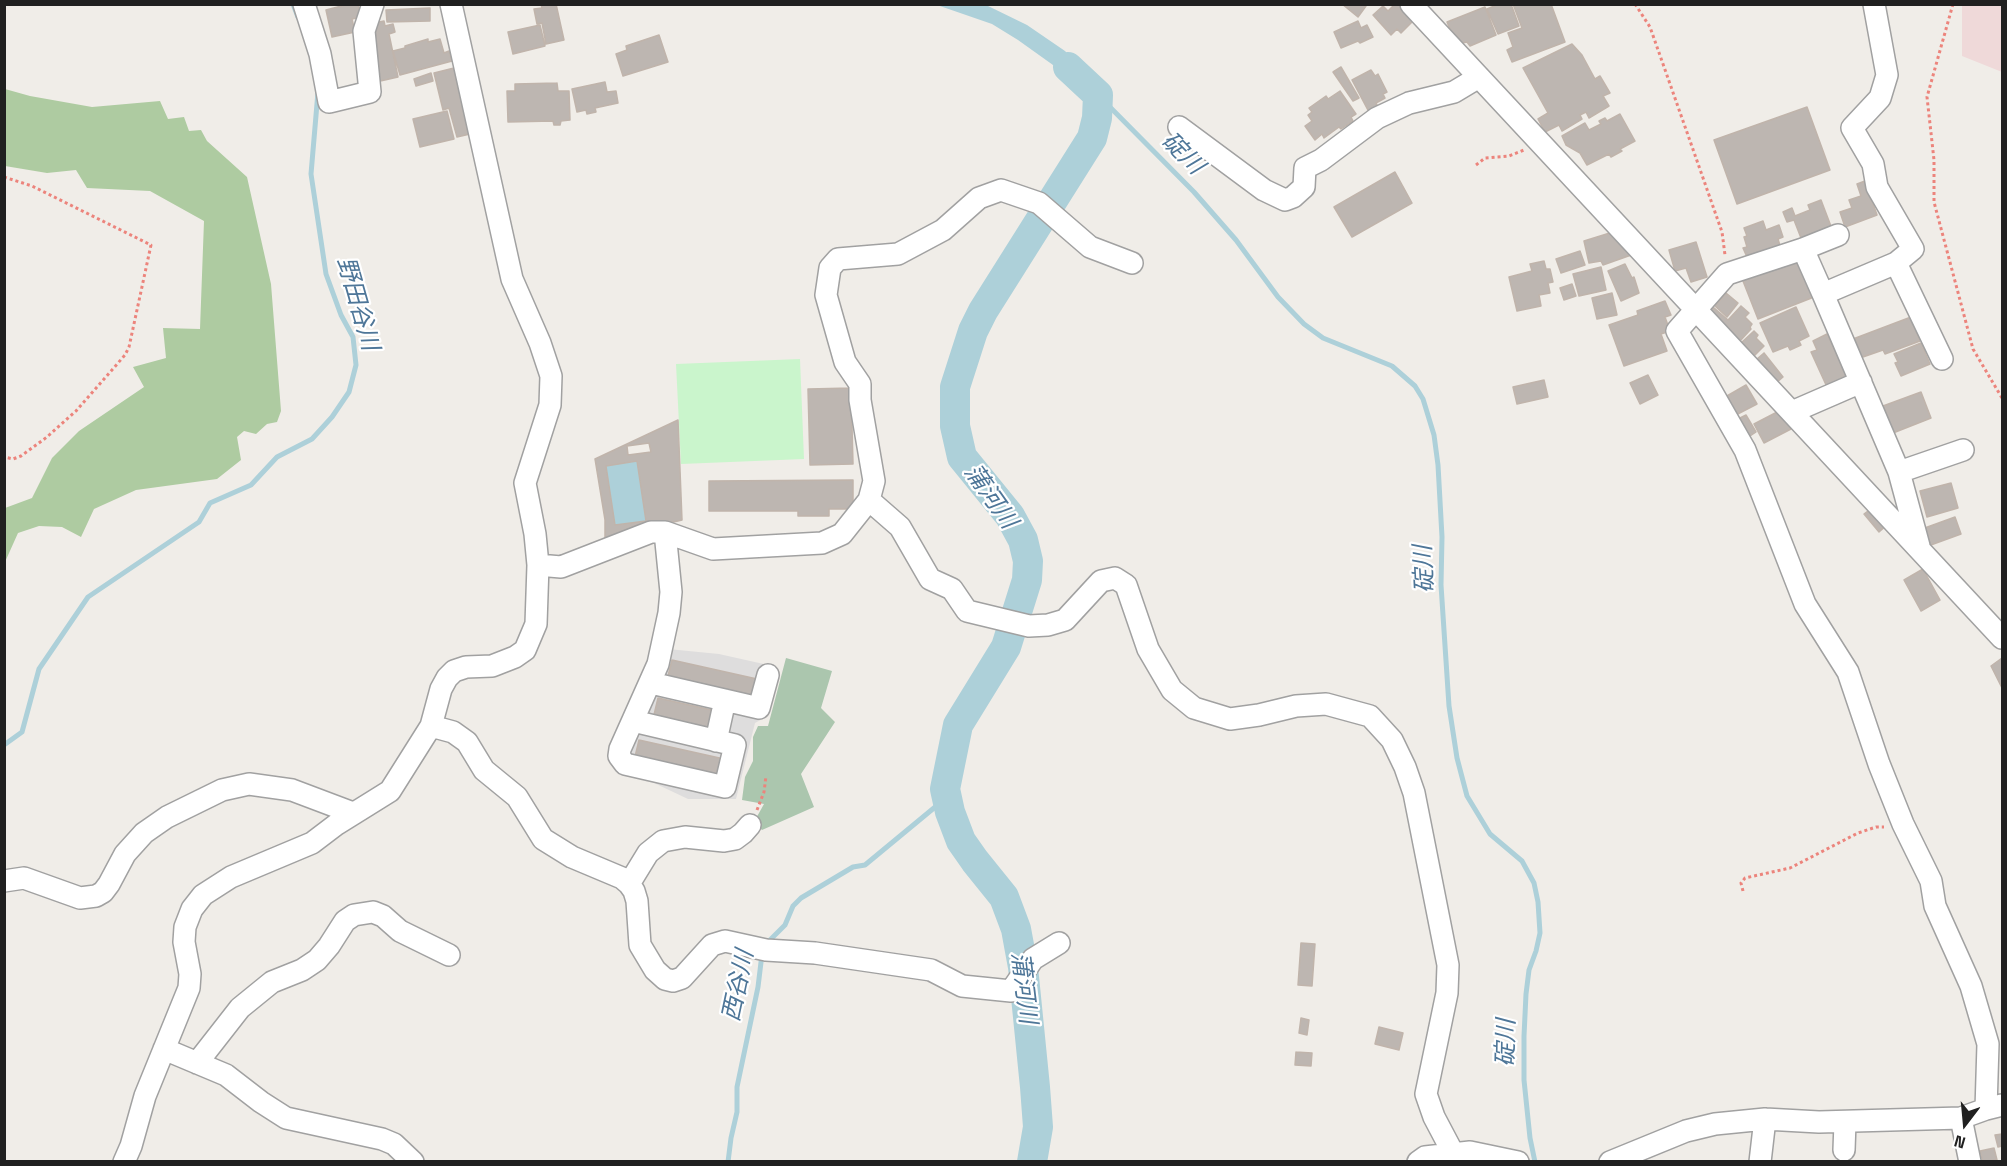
<!DOCTYPE html>
<html>
<head>
<meta charset="utf-8">
<style>
	body { margin:0 }
	#map { position:relative; width:2007px; height:1166px; overflow:hidden; background:#f0ede8; font-family:"Space Grotesk",sans-serif }
	canvas { display:block }
	.frame { position:absolute; inset:0; border:6px solid #202020; pointer-events:none }
	.north { position:absolute; left:1935px; top:1094px; width:60px; height:60px; -webkit-text-stroke:4px #fff; paint-order:stroke; rotate:196deg; font-size:16px; font-weight:700; line-height:24px; text-align:center; color:#202020 }
	.north::after { content:''; display:block; margin:auto; width:21px; height:27px; background:#202020; clip-path:polygon(50% 0,100% 100%,50% 72%,0 100%) }
</style>
</head>
<body>
<div id="map">
<canvas width="2007" height="1166"></canvas>
<div class="frame"></div>
<div class="north">N</div>
</div>
<script>
const g = document.querySelector('canvas').getContext('2d');
g.lineJoin = 'round';
function paint(path, color) { g.fillStyle = color; g.fill(path, 'evenodd'); }
const poly = rows => new Path2D(rows.map(r => 'M' + r).join(''));
function trace(path, color, width, dash) { g.strokeStyle = color; g.lineWidth = width; g.lineCap = dash ? 'butt' : 'round'; g.setLineDash(dash || []); g.stroke(path); }
function label(font, color, halo, rows, align = 'center') {
  g.font = font + ' "Space Grotesk","Noto Sans JP",sans-serif'; g.lineWidth = 4.5; g.setLineDash([]); g.textBaseline = 'middle'; g.strokeStyle = halo; g.fillStyle = color; for (const [text, x, y, turn = 0] of rows) {
    g.save(); g.translate(x, y); g.rotate((+turn || 0) * Math.PI / 180); g.textAlign = isNaN(turn) ? turn : align; if (halo) g.strokeText(text, 0, 0); g.fillText(text, 0, 0); g.restore();
  }
}
paint(poly([
	[668,649,719,654,777,667,766,717,755,723,736,799,688,799,633,773,625,750]
]), '#dedddd');
paint(poly([
	[1962,5,2002,5,2002,72,1962,56]
]), '#efd9d9');
paint(poly([
	[5,89,30,96,92,107,160,101,168,119,184,117,189,131,201,130,207,141,247,177,271,284,281,411,277,422,267,424,256,434,244,431,237,437,241,460,217,479,136,490,94,509,81,537,62,527,39,526,18,533,5,562,5,508,32,498,52,458,79,431,144,387,133,367,166,358,163,328,200,329,204,221,150,191,87,188,76,170,47,173,5,166]
]), '#aecba1');
paint(poly([
	[786,658,832,671,821,708,835,722,801,774,814,807,762,830,754,822,764,804,742,800,745,777,753,761,753,737,758,726,768,726]
]), '#abc6ae');
paint(poly([
	[800,359,804,459,681,464,676,364]
]), '#caf5cc');
paint(poly([
	[937,5,986,5,1027,25,1065,51,1093,80,1098,95,1079,88,1053,65,1018,40,992,24],
	[637,461,646,521,615,525,606,466]
]), '#add0d9');
trace(poly([
	[293,4,298,17],
	[1098,95,1194,192,1236,240,1278,297,1304,324,1323,338,1392,366,1415,386,1423,399,1434,435,1438,465,1442,537,1441,585,1449,706,1457,758,1467,796,1490,834,1522,861,1534,883,1538,902,1540,933,1536,951,1529,970,1526,994,1524,1036,1524,1080,1530,1138,1535,1162],
	[4,745,22,732,39,669,88,597,199,522,210,503,251,485,277,457,312,439,332,417,349,392,356,365,353,337,341,315,326,274,311,174,318,92],
	[765,945,785,925,793,906,801,898,853,867,865,865,946,798],
	[728,1162,731,1138,737,1112,737,1087,758,987,762,954]
]), '#add0d9', 5);
trace(poly([
	[1032,1162,1038,1127,1035,1087,1023,967,1016,929,1004,897,975,861,961,841,950,812,945,789,958,725,1006,647,1027,580,1028,561,1023,540,1010,516,962,457,955,426,955,387,973,331,983,311,1092,138,1097,118,1098,95,1068,67]
]), '#add0d9', 30);
const building = poly([
	[349,4,358,4,361,17,352,19,355,32,332,37,326,10,349,4],
	[541,4,556,4,564,40,546,44,542,23,537,24,534,9,542,8,541,4],
	[1342,4,1364,4,1366,6,1358,17,1342,4],
	[1395,4,1400,4,1414,20,1401,33,1397,29,1391,35,1373,15,1383,6,1388,11,1395,4],
	[1499,4,1511,4,1519,26,1498,34,1487,9,1499,4],
	[1513,4,1551,4,1565,42,1512,62,1507,50,1513,47,1508,33,1522,28,1513,4],
	[1485,7,1496,35,1470,46,1467,42,1462,43,1452,34,1447,22,1485,7],
	[430,8,430,21,387,22,386,10,430,8],
	[384,21,385,26,393,24,395,32,389,34,398,77,376,82,374,23,384,21],
	[1358,21,1361,28,1367,25,1373,37,1360,43,1358,41,1341,48,1334,32,1358,21],
	[540,25,545,46,513,54,508,32,540,25],
	[659,35,668,62,623,76,616,54,627,50,626,46,659,35],
	[428,39,428,42,440,39,444,53,449,51,452,61,400,75,393,51,405,48,405,46,428,39],
	[1572,44,1582,55,1595,79,1600,76,1610,93,1603,96,1609,106,1589,118,1586,112,1580,115,1582,119,1562,131,1559,125,1545,132,1538,119,1548,113,1523,68,1572,44],
	[1341,67,1359,98,1353,101,1333,72,1341,67],
	[454,68,470,134,457,137,449,108,443,110,434,73,454,68],
	[1371,70,1375,76,1378,74,1387,92,1383,94,1385,98,1376,103,1379,109,1370,114,1352,80,1371,70],
	[431,73,433,81,416,86,414,79,431,73],
	[605,82,607,92,616,91,618,103,595,108,596,112,587,114,586,110,577,112,572,89,605,82],
	[557,83,558,91,569,91,570,120,561,121,560,125,554,125,553,121,508,122,507,91,515,91,515,84,557,83],
	[1340,91,1356,114,1351,117,1353,121,1341,129,1339,127,1324,138,1322,134,1315,140,1305,126,1312,121,1308,115,1312,112,1309,108,1326,96,1328,99,1340,91],
	[1807,107,1830,170,1737,204,1714,140,1807,107],
	[447,111,454,139,420,147,413,119,447,111],
	[1620,114,1635,141,1620,149,1622,151,1611,157,1609,154,1587,165,1580,153,1566,145,1562,136,1585,123,1589,130,1601,124,1599,121,1605,118,1607,121,1620,114],
	[1395,172,1412,203,1352,237,1334,207,1395,172],
	[1865,181,1877,215,1845,227,1840,212,1852,208,1849,200,1861,196,1857,184,1865,181],
	[1821,200,1832,229,1806,239,1805,236,1801,238,1794,220,1787,222,1783,212,1792,208,1795,216,1810,210,1808,205,1821,200],
	[1763,221,1766,230,1779,225,1783,237,1778,239,1781,249,1747,257,1743,248,1747,247,1744,237,1747,236,1744,228,1763,221],
	[1613,232,1634,254,1603,265,1601,261,1589,263,1584,241,1613,232],
	[1696,242,1707,277,1691,282,1686,268,1675,271,1669,250,1696,242],
	[1580,251,1585,265,1561,273,1556,259,1580,251],
	[1800,259,1814,297,1758,319,1743,281,1800,259],
	[1544,261,1546,269,1550,269,1553,282,1548,283,1550,293,1539,295,1541,306,1517,311,1509,277,1532,271,1530,264,1544,261],
	[1625,264,1632,278,1634,277,1639,293,1621,301,1608,271,1625,264],
	[1601,267,1606,290,1579,296,1573,274,1601,267],
	[1572,284,1576,296,1564,300,1560,288,1572,284],
	[1612,293,1617,315,1597,319,1592,298,1612,293],
	[1726,293,1738,303,1727,317,1715,306,1726,293],
	[1665,301,1671,315,1665,317,1670,331,1661,334,1667,351,1624,366,1609,325,1638,315,1637,311,1665,301],
	[1741,306,1749,313,1745,317,1752,324,1750,327,1751,329,1740,341,1709,312,1713,307,1728,320,1741,306],
	[1796,307,1809,336,1799,341,1801,345,1790,350,1788,346,1773,352,1760,323,1796,307],
	[1911,317,1920,341,1885,354,1883,350,1860,358,1853,339,1911,317],
	[1754,331,1758,335,1756,338,1764,346,1754,356,1741,343,1754,331],
	[1827,334,1848,377,1827,387,1811,352,1817,350,1813,341,1827,334],
	[1921,343,1930,364,1901,376,1895,363,1898,362,1894,354,1921,343],
	[1764,353,1783,377,1776,383,1757,359,1764,353],
	[1648,375,1658,395,1640,404,1630,383,1648,375],
	[1544,380,1548,397,1517,404,1513,387,1544,380],
	[1746,385,1757,404,1730,418,1720,400,1746,385],
	[851,388,853,464,810,465,808,389,851,388],
	[1921,392,1931,418,1893,433,1883,406,1921,392],
	[1781,410,1791,429,1764,443,1754,424,1781,410],
	[1746,415,1756,432,1744,440,1734,421,1746,415],
	[678,420,682,520,628,533,605,545,605,520,595,459,678,420],
	[649,443,651,452,628,455,627,446,649,443],
	[637,461,646,521,615,525,606,466,637,461],
	[853,480,853,509,829,509,829,516,798,516,798,511,709,511,709,481,853,480],
	[1951,483,1958,508,1927,517,1920,491,1951,483],
	[1872,508,1887,525,1879,532,1864,514,1872,508],
	[1955,517,1961,534,1928,546,1922,529,1955,517],
	[1923,569,1940,600,1921,611,1904,580,1923,569],
	[2002,658,2002,688,1991,666,2002,658],
	[672,660,757,679,752,700,667,680,672,660],
	[658,698,716,711,712,732,653,719,658,698],
	[639,740,724,759,719,780,634,761,639,740],
	[1301,943,1315,944,1312,986,1298,985,1301,943],
	[1301,1018,1309,1020,1307,1035,1299,1033,1301,1018],
	[1379,1027,1403,1033,1399,1050,1375,1044,1379,1027],
	[1296,1052,1312,1053,1311,1066,1295,1065,1296,1052],
	[2002,1134,2002,1146,1998,1147,1995,1135,2002,1134],
	[1994,1148,1997,1160,1983,1162,1980,1151,1994,1148]
]);
paint(building, '#bdb6b1');
trace(building, '#c0b4ab', 1.5);
const minor = poly([
	[304,4,320,54,329,102,370,92,364,31,373,4],
	[1411,4,2002,638],
	[1874,4,1887,75,1880,98,1852,128,1873,164,1877,187,1913,249,1896,263,1823,294,1899,472,1919,546],
	[1179,127,1264,190,1285,200,1293,197,1304,187,1305,168,1321,160,1377,118,1409,103,1454,92,1479,77],
	[1838,235,1803,249,1727,274,1677,331,1745,450,1805,604,1848,672,1879,764,1903,824,1931,881,1935,906,1971,986,1988,1044,1986,1109],
	[1803,249,1823,294],
	[1896,263,1942,359],
	[1792,412,1861,382],
	[1899,472,1963,450],
	[869,500,874,481,860,400,860,384,845,362,826,295,830,268,838,259,898,254,943,230,979,198,1001,190,1039,203,1090,247,1132,263],
	[538,565,561,567,651,532,665,532,713,549,822,543,842,534,869,500,900,527,930,579,952,589,967,611,1029,626,1048,625,1065,620,1101,581,1115,578,1126,585,1148,649,1172,690,1194,708,1230,719,1259,715,1296,706,1326,704,1370,716,1392,740,1405,767,1414,793,1448,965,1447,993,1426,1094,1434,1117,1453,1153],
	[651,683,759,708,768,675],
	[633,721,735,745,725,787,625,764,619,756,620,749,658,664,669,613,671,592,665,532],
	[431,726,453,732,467,742,484,770,517,797,543,839,572,857,622,878,629,884,634,891,637,901,640,945,655,970,665,979,673,981,682,978,712,945,725,941,766,950,815,953,931,970,962,986,1011,991,1033,959,1059,943],
	[716,741,725,700],
	[4,881,24,878,80,898,96,896,103,892,109,884,125,854,144,833,167,817,222,790,249,784,292,790,353,813],
	[629,884,648,853,663,841,685,837,724,841,735,839,743,833,750,825],
	[164,1049,226,1075,261,1102,286,1118,382,1139,394,1144,413,1162],
	[197,1063,240,1008,272,982,302,970,317,960,329,946,345,921,354,915,373,912,383,916,400,931,449,955],
	[1961,1118,1970,1162],
	[1844,1150,1845,1122],
	[124,1162,131,1146,145,1096,189,988,190,974,184,942,185,927,192,909,203,895,231,877,312,843,337,824,390,791,431,726,441,689,447,678,454,671,466,667,492,666,515,657,525,650,536,624,538,565,535,534,525,483,550,405,551,376,540,343,512,279,451,4],
	[1418,1162,1425,1157,1470,1152,1518,1162],
	[1610,1162,1686,1131,1715,1124,1765,1119,1819,1122,1961,1118,1986,1109,2002,1105],
	[1760,1162,1765,1119]
]);
trace(minor, '#a1a1a1', 24);
trace(poly([
	[1635,4,1650,27,1722,232,1725,255],
	[1953,4,1927,97,1934,160,1934,202,1973,349,2002,398],
	[1476,165,1485,158,1509,156,1524,150],
	[4,177,32,186,151,245,129,347,125,355,76,411,47,437,21,456,13,459,4,457],
	[757,810,764,792,766,776],
	[1743,891,1741,883,1745,878,1790,868,1858,833,1876,827,1884,827]
]), '#ec847c', 3, [3, 3]);
trace(minor, '#fff', 21);
label('italic 24px', '#4e7698', '#fff', [
	["碇川",1182,154,45],
	["野田谷川",357,304,74],
	["蒲河川",990,497,55],
	["碇川",1425,569,-93],
	["西谷川",739,986,-78],
	["蒲河川",1023,988,83],
	["碇川",1507,1043,-89]
]);
</script>
</body>
</html>
